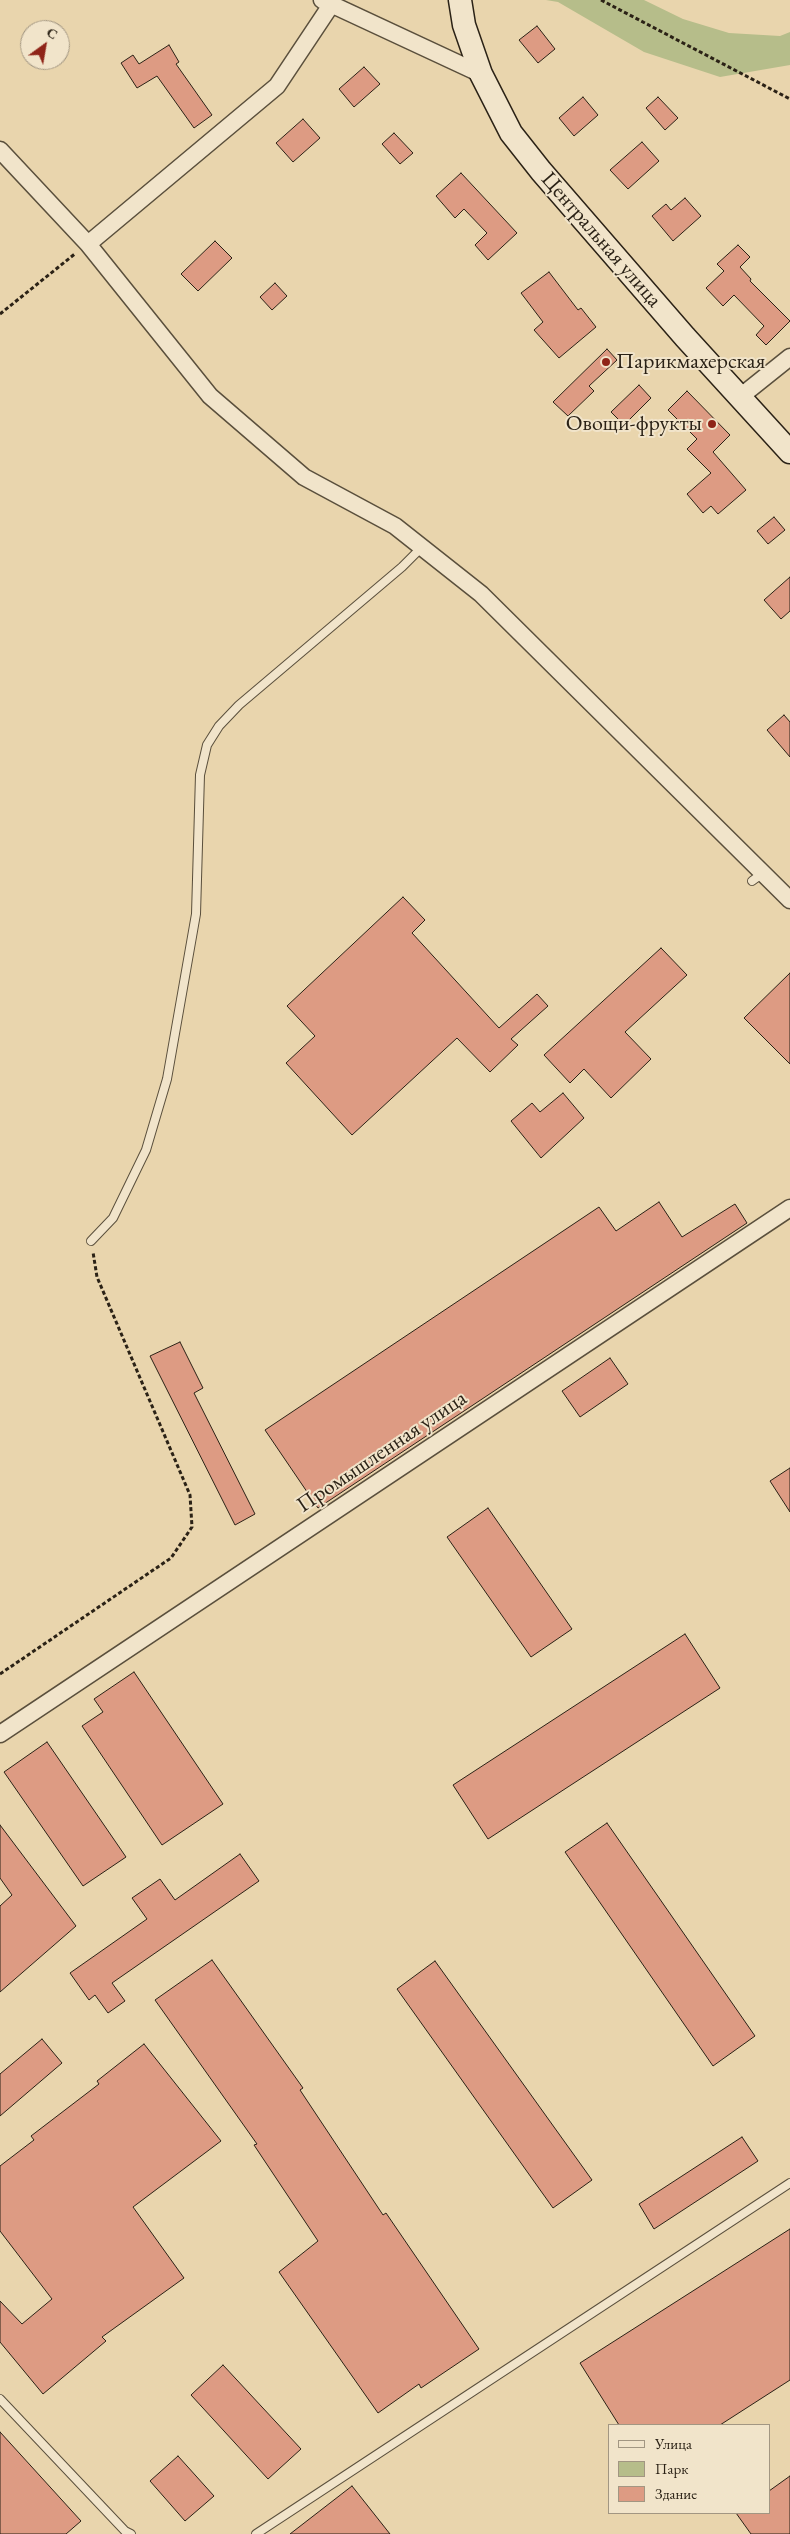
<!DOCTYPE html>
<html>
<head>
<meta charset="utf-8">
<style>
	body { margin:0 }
	#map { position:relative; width:790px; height:2534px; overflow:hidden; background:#e9d5ad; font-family:"EB Garamond",serif }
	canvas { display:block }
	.legend { position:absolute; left:608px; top:2424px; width:162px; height:90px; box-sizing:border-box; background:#f1e4ca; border:1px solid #a29682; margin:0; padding:6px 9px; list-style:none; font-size:15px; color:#2b2216 }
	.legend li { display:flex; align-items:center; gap:10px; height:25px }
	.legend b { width:25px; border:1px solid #a29682 }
	.north { position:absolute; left:20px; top:20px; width:50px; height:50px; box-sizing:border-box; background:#f1e4ca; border:1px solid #a29682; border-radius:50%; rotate:32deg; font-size:14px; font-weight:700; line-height:20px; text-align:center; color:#2b2216 }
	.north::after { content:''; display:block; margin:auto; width:18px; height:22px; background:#8f2418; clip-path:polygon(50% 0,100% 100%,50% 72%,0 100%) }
</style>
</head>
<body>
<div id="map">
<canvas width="790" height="2534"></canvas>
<ul class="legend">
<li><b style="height:6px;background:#f1e4ca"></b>Улица</li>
<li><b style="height:14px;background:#b6bd8a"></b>Парк</li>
<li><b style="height:14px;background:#dd9b83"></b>Здание</li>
</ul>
<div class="north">С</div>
</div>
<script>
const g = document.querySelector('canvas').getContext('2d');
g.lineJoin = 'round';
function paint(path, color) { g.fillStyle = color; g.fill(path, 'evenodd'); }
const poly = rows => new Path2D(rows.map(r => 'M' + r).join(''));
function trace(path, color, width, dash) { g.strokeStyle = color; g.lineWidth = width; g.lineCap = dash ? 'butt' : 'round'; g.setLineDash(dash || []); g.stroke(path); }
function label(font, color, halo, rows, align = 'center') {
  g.font = font + ' "EB Garamond",serif'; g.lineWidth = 4; g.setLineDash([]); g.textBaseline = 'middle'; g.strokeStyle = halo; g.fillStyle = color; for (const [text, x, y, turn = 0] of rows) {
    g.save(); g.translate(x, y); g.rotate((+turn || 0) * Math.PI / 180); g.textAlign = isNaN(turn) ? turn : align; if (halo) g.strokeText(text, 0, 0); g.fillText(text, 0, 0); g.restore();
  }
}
paint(poly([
	[546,0,644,0,683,19,729,33,780,36,790,32,790,65,720,77,644,52,558,2]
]), '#b6bd8a');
const building = poly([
	[537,26,555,49,538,63,519,40,537,26],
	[169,45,179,62,176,64,212,115,194,128,157,76,137,88,121,63,133,55,139,64,169,45],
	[364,67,380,84,354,107,339,89,364,67],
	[583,97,598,115,574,136,559,118,583,97],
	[658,97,678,118,665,130,646,108,658,97],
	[303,119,320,138,293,162,276,143,303,119],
	[394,133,413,153,400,164,382,144,394,133],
	[642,142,659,161,628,189,610,170,642,142],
	[461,173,517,233,488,260,475,245,487,233,464,209,455,218,436,196,461,173],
	[685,198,701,216,673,241,652,216,666,204,671,210,685,198],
	[215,241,232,258,198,291,181,274,215,241],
	[738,245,750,257,740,267,751,279,750,281,790,321,766,345,756,335,764,326,734,295,723,306,706,288,724,271,717,264,738,245],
	[549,272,578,310,581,308,596,327,559,358,534,330,543,322,521,293,549,272],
	[275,283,287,296,272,310,260,297,275,283],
	[607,349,617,360,589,386,594,391,568,416,553,402,607,349],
	[639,385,651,398,624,425,611,412,639,385],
	[687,391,730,435,713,452,746,490,718,514,711,506,703,513,687,494,711,473,687,449,697,439,668,410,687,391],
	[774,517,785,530,768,544,757,531,774,517],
	[790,577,790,611,781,619,764,600,790,577],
	[784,715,790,722,790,757,767,730,784,715],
	[403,897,425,920,412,933,499,1028,537,994,548,1006,511,1039,518,1045,490,1072,457,1038,352,1135,286,1063,315,1036,287,1006,403,897],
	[661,948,687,975,625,1032,651,1059,611,1098,584,1069,570,1083,544,1055,661,948],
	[790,973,790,1064,744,1018,790,973],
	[563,1093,584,1118,541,1158,511,1121,532,1103,540,1112,563,1093],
	[659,1202,682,1237,735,1204,747,1223,318,1508,265,1430,599,1207,616,1231,659,1202],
	[180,1342,203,1388,194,1393,255,1514,235,1525,150,1356,180,1342],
	[610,1358,628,1384,580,1417,562,1391,610,1358],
	[790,1468,790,1512,770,1481,790,1468],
	[488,1508,572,1629,531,1657,447,1537,488,1508],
	[685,1634,720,1688,488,1839,453,1785,685,1634],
	[134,1672,223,1804,162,1845,82,1726,103,1712,94,1699,134,1672],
	[47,1742,126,1857,83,1886,4,1772,47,1742],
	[607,1823,755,2036,713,2066,565,1852,607,1823],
	[0,1825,76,1926,0,1992,0,1906,12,1895,0,1878,0,1825],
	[240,1854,259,1881,112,1983,125,2001,108,2013,95,1995,89,2000,70,1973,147,1919,132,1898,160,1879,175,1900,240,1854],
	[212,1960,303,2088,300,2090,383,2215,386,2213,479,2349,421,2388,419,2384,378,2413,279,2272,318,2241,254,2145,257,2144,155,2000,212,1960],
	[435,1961,592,2180,553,2208,397,1989,435,1961],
	[42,2039,62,2063,0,2116,0,2074,42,2039],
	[144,2044,221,2141,133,2207,184,2278,102,2337,106,2341,43,2394,0,2342,0,2301,22,2324,52,2299,0,2231,0,2166,34,2140,31,2136,99,2084,97,2081,144,2044],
	[742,2137,758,2161,654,2229,639,2204,742,2137],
	[790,2229,790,2380,720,2425,619,2425,580,2363,790,2229],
	[223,2365,301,2449,268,2479,191,2395,223,2365],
	[0,2432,81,2521,66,2534,0,2534,0,2432],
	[178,2456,214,2496,185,2521,150,2481,178,2456],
	[790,2476,790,2534,751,2534,736,2513,769,2513,769,2491,790,2476],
	[352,2486,390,2534,290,2534,352,2486]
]);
paint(building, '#dd9b83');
trace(building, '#2b2216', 1);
const lane = poly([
	[752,881,763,873],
	[91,1241,113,1218,146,1150,167,1079,196,914,200,775,207,745,219,726,239,705,402,567,423,546],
	[0,2399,125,2531,131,2534],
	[256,2534,790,2183]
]);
const street = poly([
	[322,0,481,74],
	[0,150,88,244,210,396,304,477,395,526,481,594,790,900],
	[88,244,277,86,331,5],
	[740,397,790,357],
	[0,1734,790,1208]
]);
const secondary = poly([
	[460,0,464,25,481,74,511,133,541,171,685,337,790,452]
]);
trace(lane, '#5a4f3c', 10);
trace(street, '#5a4f3c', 19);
trace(secondary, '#2b2216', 25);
trace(poly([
	[601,0,790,99],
	[0,314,76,253],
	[0,1674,171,1558,192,1527,190,1495,97,1277,93,1252]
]), '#2b2216', 3, [4, 2.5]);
trace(lane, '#f1e4ca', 8);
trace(street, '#f1e4ca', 16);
trace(secondary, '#f1e4ca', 22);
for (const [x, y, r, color] of [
	[606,362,5,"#8f2418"],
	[712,424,5,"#8f2418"]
]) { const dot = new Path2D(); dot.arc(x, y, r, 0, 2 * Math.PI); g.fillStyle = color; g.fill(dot); trace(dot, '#f1e4ca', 2); }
label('22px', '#2b2216', '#f1e4ca', [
	["Центральная улица",601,240,49],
	["Промышленная улица",382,1452,-34]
]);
label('22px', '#2b2216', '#f1e4ca', [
	["Парикмахерская",616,362],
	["Овощи-фрукты",702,424,"right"]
], 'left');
</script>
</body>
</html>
